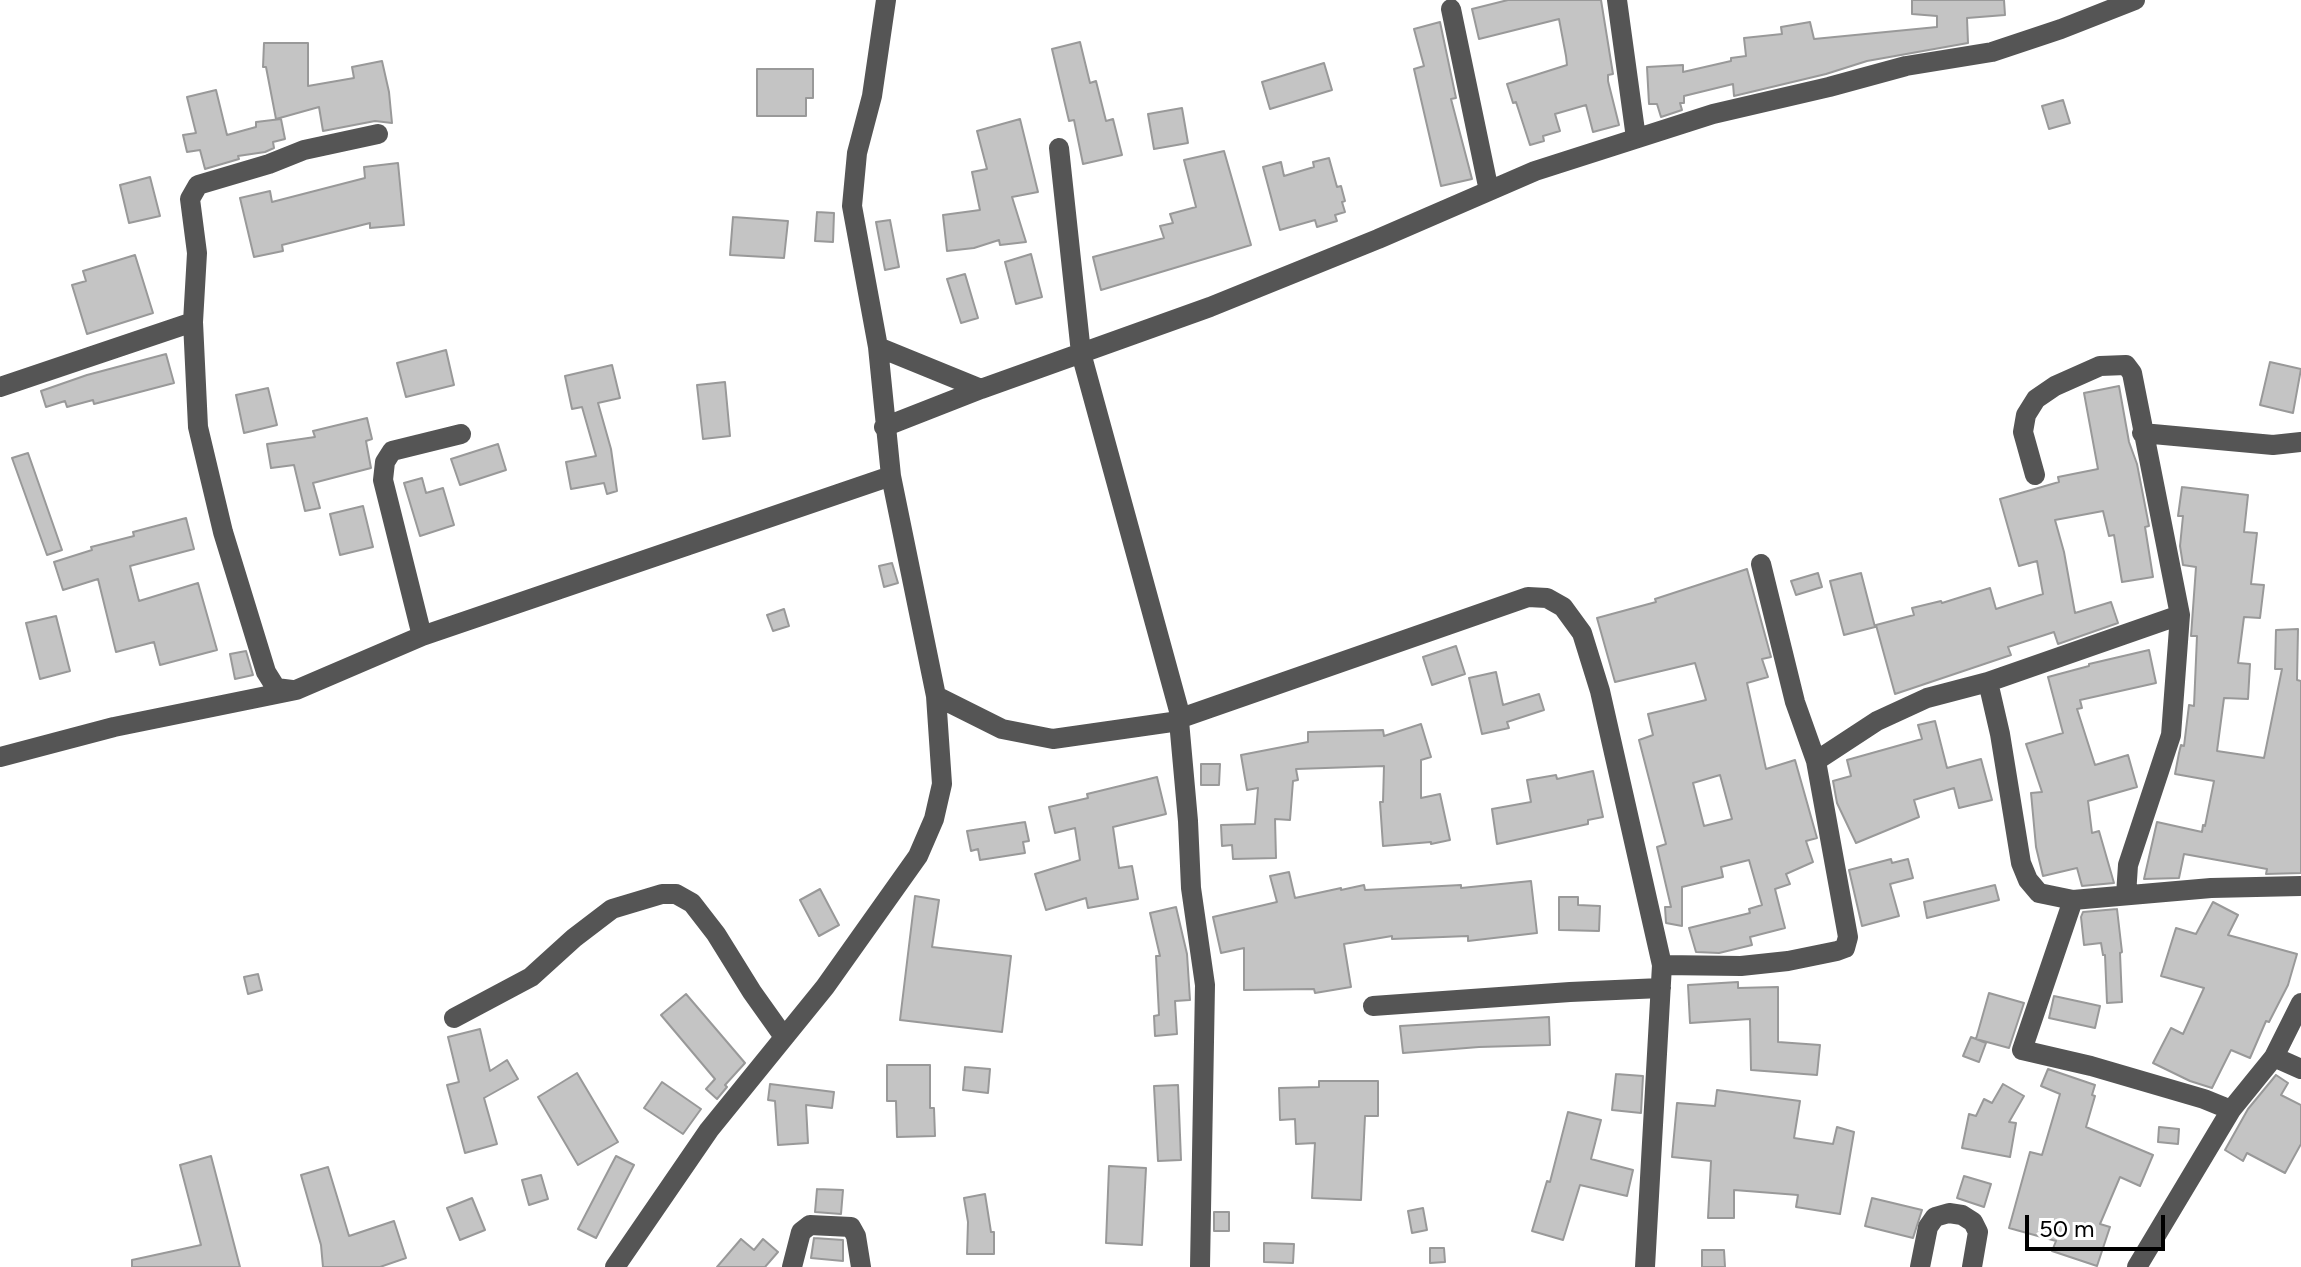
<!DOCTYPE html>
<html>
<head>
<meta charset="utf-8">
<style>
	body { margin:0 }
	#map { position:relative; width:2301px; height:1267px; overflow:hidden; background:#fff; font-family:Figtree,sans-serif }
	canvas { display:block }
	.scale { position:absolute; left:2025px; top:1215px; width:140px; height:36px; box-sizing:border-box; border:4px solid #000; border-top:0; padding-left:10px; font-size:24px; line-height:28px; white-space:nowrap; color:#000; -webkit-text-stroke:6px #fff; paint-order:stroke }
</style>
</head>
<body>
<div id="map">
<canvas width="2301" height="1267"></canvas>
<div class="scale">50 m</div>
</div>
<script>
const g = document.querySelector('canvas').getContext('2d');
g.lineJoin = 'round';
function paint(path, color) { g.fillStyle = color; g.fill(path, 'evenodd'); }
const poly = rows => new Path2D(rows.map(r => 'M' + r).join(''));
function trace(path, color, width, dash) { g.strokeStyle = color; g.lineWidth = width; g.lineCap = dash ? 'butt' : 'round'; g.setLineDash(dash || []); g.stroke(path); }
const building = poly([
	[1508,0,1601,0,1613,74,1608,75,1608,81,1619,125,1593,132,1586,105,1555,114,1560,131,1543,136,1544,141,1530,145,1516,102,1513,103,1507,84,1567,65,1566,56,1559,19,1479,39,1472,9,1508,0],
	[1912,0,2004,0,2005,15,1967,18,1968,43,1867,61,1826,74,1734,96,1733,84,1684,96,1684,103,1680,103,1682,110,1661,117,1657,104,1649,104,1647,67,1683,65,1683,72,1731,61,1731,58,1746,56,1744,38,1782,34,1781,27,1810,22,1814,39,1937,27,1937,16,1912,14,1912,0],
	[1440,22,1456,98,1451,99,1472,179,1441,186,1414,69,1424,66,1414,29,1440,22],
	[1080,42,1090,83,1096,81,1106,121,1113,119,1122,155,1083,164,1074,120,1069,121,1052,49,1080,42],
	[264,43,308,43,308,86,354,78,352,67,382,61,389,92,392,123,375,121,323,131,319,107,276,119,266,67,263,67,264,43],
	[1324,63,1332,90,1270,109,1262,82,1324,63],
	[757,69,813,69,813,98,806,98,806,116,757,116,757,69],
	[216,90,227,135,256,127,256,122,281,119,285,139,273,142,274,148,265,152,238,156,239,159,205,169,200,150,187,152,183,135,196,133,187,97,216,90],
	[2063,100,2070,123,2049,129,2042,106,2063,100],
	[1182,108,1188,143,1154,149,1148,114,1182,108],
	[1020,119,1038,192,1012,197,1026,242,1000,245,999,240,974,248,947,251,943,215,980,210,972,172,987,169,977,131,1020,119],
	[1224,151,1251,245,1101,290,1093,257,1164,238,1160,226,1173,223,1170,214,1196,207,1184,160,1224,151],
	[1329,158,1337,187,1341,186,1345,201,1342,202,1345,212,1335,215,1337,221,1317,227,1315,220,1280,230,1263,167,1281,162,1284,176,1314,167,1313,162,1329,158],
	[398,163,404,225,370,228,370,223,282,245,283,251,254,257,240,198,270,191,272,202,365,178,364,167,398,163],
	[150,177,160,216,129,223,120,185,150,177],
	[817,212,834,213,833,242,815,241,817,212],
	[733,217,788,221,784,258,730,255,733,217],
	[890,220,899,267,885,270,876,222,890,220],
	[1031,254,1042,297,1016,304,1005,262,1031,254],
	[135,255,153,313,87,334,72,285,86,281,83,271,135,255],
	[965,274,978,318,961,323,947,279,965,274],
	[446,350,454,385,406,397,397,363,446,350],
	[166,354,174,383,94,404,93,400,67,407,65,401,46,407,41,391,87,375,166,354],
	[2270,362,2301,369,2293,413,2260,405,2270,362],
	[612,365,620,398,598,403,611,449,617,491,607,494,604,483,571,489,566,462,596,456,582,407,572,409,565,376,612,365],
	[725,382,730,436,703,439,697,385,725,382],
	[2119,386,2129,442,2137,464,2149,526,2145,527,2153,577,2122,582,2114,535,2109,536,2103,511,2055,520,2064,552,2075,613,2111,602,2118,623,2058,644,2054,632,2008,647,2011,655,1895,694,1876,625,1914,615,1912,608,1941,601,1942,603,1990,588,1996,609,2043,594,2037,561,2019,566,2000,499,2059,482,2058,477,2098,469,2084,393,2119,386],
	[268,388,277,425,244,433,236,395,268,388],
	[367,418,372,439,366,441,371,468,313,483,320,508,305,511,294,465,271,468,267,444,315,437,313,431,367,418],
	[498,444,506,470,460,485,451,459,498,444],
	[28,453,62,550,47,555,12,458,28,453],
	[422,478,426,493,443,488,454,525,420,536,404,483,422,478],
	[2182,487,2248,495,2244,532,2257,533,2251,584,2264,585,2260,618,2244,617,2238,663,2250,664,2248,699,2224,698,2217,751,2264,758,2282,669,2275,669,2276,630,2298,629,2297,680,2301,681,2301,873,2266,874,2267,869,2184,854,2179,878,2144,879,2157,822,2202,832,2203,825,2205,826,2214,781,2175,774,2179,753,2181,745,2184,746,2189,705,2194,706,2197,636,2191,636,2196,567,2183,565,2180,546,2183,516,2178,516,2182,487],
	[363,506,373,547,340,555,330,514,363,506],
	[186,518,194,549,130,566,139,601,198,583,217,650,160,665,154,642,116,652,98,579,63,590,54,562,92,550,91,547,134,536,133,532,186,518],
	[892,563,898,583,884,587,879,566,892,563],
	[1747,569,1771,657,1762,659,1768,677,1747,683,1766,769,1795,760,1817,838,1806,841,1813,862,1786,874,1790,884,1775,889,1785,928,1750,937,1752,945,1719,953,1696,952,1689,928,1750,913,1749,909,1762,905,1749,860,1721,867,1723,877,1682,887,1682,926,1666,923,1665,907,1671,907,1657,847,1666,844,1639,740,1653,735,1648,714,1706,700,1695,663,1615,682,1597,618,1656,602,1655,599,1747,569],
	[1720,775,1732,819,1704,826,1693,783,1720,775],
	[1818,573,1822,587,1796,595,1791,581,1818,573],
	[1861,573,1875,627,1844,635,1830,581,1861,573],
	[784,609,789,626,773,631,767,615,784,609],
	[56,616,70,671,40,679,26,623,56,616],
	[1456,646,1465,674,1432,685,1423,657,1456,646],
	[2149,650,2156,683,2080,700,2082,708,2077,709,2095,765,2128,755,2137,787,2088,801,2092,833,2099,831,2114,883,2082,886,2077,868,2043,876,2036,847,2031,793,2042,792,2026,744,2063,733,2048,677,2089,666,2089,664,2149,650],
	[246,651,253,675,235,679,230,654,246,651],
	[1496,672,1503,705,1539,694,1544,710,1507,722,1509,728,1482,734,1469,678,1496,672],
	[1935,721,1947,768,1981,759,1992,800,1959,808,1954,788,1914,800,1919,817,1856,843,1837,803,1833,781,1851,776,1847,760,1922,739,1918,725,1935,721],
	[1421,724,1431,757,1421,760,1421,798,1440,794,1450,840,1431,844,1431,842,1383,846,1380,802,1383,802,1384,766,1296,769,1298,780,1293,781,1290,820,1275,819,1276,858,1233,859,1232,845,1222,846,1221,825,1255,824,1258,788,1247,790,1241,755,1308,742,1308,732,1383,730,1384,736,1421,724],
	[1201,764,1220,764,1219,785,1201,785,1201,764],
	[1593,771,1603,817,1588,820,1588,824,1497,844,1492,809,1531,802,1527,780,1556,775,1557,779,1593,771],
	[1157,777,1166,814,1113,827,1119,868,1132,866,1138,899,1088,908,1086,898,1046,910,1035,874,1080,860,1075,828,1055,833,1049,807,1088,798,1087,794,1157,777],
	[1025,822,1029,841,1023,842,1025,853,980,860,978,849,971,851,967,831,1025,822],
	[1891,859,1892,863,1908,859,1913,878,1890,884,1899,916,1862,926,1849,870,1891,859],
	[1289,872,1295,898,1341,888,1341,890,1364,885,1365,890,1461,885,1461,888,1531,881,1537,933,1468,941,1468,936,1392,939,1392,936,1344,944,1351,987,1315,993,1314,989,1244,990,1244,948,1221,953,1213,917,1277,902,1270,876,1289,872],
	[1995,885,1999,900,1927,918,1924,902,1995,885],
	[820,889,839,925,819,936,800,900,820,889],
	[915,896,939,900,932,947,1011,956,1002,1032,900,1020,915,896],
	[1559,897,1578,897,1578,905,1600,906,1599,931,1559,930,1559,897],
	[2213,902,2238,915,2228,935,2297,954,2288,985,2269,1022,2266,1021,2250,1058,2231,1050,2212,1088,2190,1081,2153,1063,2171,1028,2183,1034,2204,988,2161,976,2176,928,2196,934,2213,902],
	[1176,907,1187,954,1190,1000,1175,1001,1177,1034,1155,1036,1154,1016,1159,1015,1156,956,1160,956,1150,913,1176,907],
	[2117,909,2122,952,2120,953,2122,1002,2107,1003,2105,955,2103,955,2101,943,2084,945,2081,917,2083,912,2117,909],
	[258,974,262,990,248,994,244,977,258,974],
	[1738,982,1738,988,1778,987,1778,1042,1820,1045,1817,1075,1751,1070,1750,1019,1690,1023,1688,985,1738,982],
	[1989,993,2024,1003,2009,1048,1976,1039,1989,993],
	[686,994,745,1063,725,1085,727,1087,717,1099,706,1089,715,1079,661,1015,686,994],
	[2054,996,2100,1006,2095,1028,2049,1018,2054,996],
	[1549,1017,1550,1045,1479,1047,1403,1053,1400,1026,1549,1017],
	[480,1029,490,1071,507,1060,518,1079,484,1098,497,1144,465,1153,447,1085,459,1082,448,1037,480,1029],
	[1971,1037,1986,1043,1979,1062,1963,1056,1971,1037],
	[887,1065,930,1065,930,1108,934,1108,935,1136,897,1137,896,1101,887,1101,887,1065],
	[965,1067,990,1069,988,1093,963,1090,965,1067],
	[2048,1069,2095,1085,2092,1095,2095,1096,2086,1127,2153,1155,2140,1186,2120,1177,2100,1224,2110,1227,2097,1266,2052,1251,2056,1241,2009,1228,2030,1152,2042,1155,2060,1094,2041,1086,2048,1069],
	[577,1073,618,1142,578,1165,538,1097,577,1073],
	[1616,1074,1643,1076,1641,1113,1612,1110,1616,1074],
	[2276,1075,2288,1083,2281,1095,2301,1105,2301,1144,2285,1173,2247,1153,2243,1161,2225,1150,2248,1109,2276,1075],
	[1319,1081,1378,1081,1378,1116,1365,1116,1361,1200,1312,1198,1315,1143,1296,1144,1295,1119,1280,1120,1279,1088,1319,1087,1319,1081],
	[662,1082,701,1109,683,1134,644,1108,662,1082],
	[770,1084,834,1092,832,1108,806,1105,808,1143,778,1145,775,1101,768,1100,770,1084],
	[2003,1084,2024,1096,2009,1122,2016,1123,2010,1157,1962,1148,1969,1114,1976,1116,1984,1099,1992,1103,2003,1084],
	[1178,1085,1181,1160,1158,1161,1154,1086,1178,1085],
	[1717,1090,1800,1101,1794,1138,1833,1144,1837,1127,1854,1132,1840,1214,1796,1207,1798,1195,1734,1190,1734,1218,1708,1218,1711,1161,1672,1157,1677,1103,1715,1106,1717,1090],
	[1568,1112,1601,1120,1591,1159,1633,1170,1627,1196,1580,1185,1563,1240,1532,1231,1547,1181,1550,1182,1568,1112],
	[2159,1127,2179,1129,2178,1144,2158,1142,2159,1127],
	[211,1156,240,1267,132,1267,132,1260,201,1245,180,1165,211,1156],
	[616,1156,634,1165,596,1238,578,1229,616,1156],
	[1109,1166,1146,1168,1142,1245,1106,1243,1109,1166],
	[328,1167,349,1236,394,1221,406,1258,380,1267,323,1267,321,1245,301,1175,328,1167],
	[541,1175,548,1199,529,1205,522,1180,541,1175],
	[1964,1176,1991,1184,1984,1207,1957,1198,1964,1176],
	[817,1189,843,1190,841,1214,815,1212,817,1189],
	[985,1194,991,1232,994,1232,994,1254,967,1254,968,1222,964,1198,985,1194],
	[472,1198,485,1230,460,1240,447,1208,472,1198],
	[1872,1198,1922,1210,1913,1238,1865,1226,1872,1198],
	[1423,1208,1427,1230,1412,1233,1408,1211,1423,1208],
	[1214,1212,1229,1212,1229,1231,1214,1231,1214,1212],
	[814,1238,843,1240,843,1261,811,1258,814,1238],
	[741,1239,754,1250,763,1239,778,1252,765,1267,717,1267,741,1239],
	[1264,1243,1294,1244,1293,1263,1264,1262,1264,1243],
	[1430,1248,1444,1248,1445,1262,1430,1263,1430,1248],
	[1702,1250,1724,1250,1725,1267,1702,1267,1702,1250]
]);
paint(building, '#c4c4c4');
trace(building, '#999', 2);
trace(poly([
	[1617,0,1636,138],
	[1451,9,1489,191],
	[1059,148,1081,353,1181,718,1179,721,1188,821,1191,888,1205,985,1200,1267],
	[878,347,981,389],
	[0,387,193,322],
	[884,427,981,389,1210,307,1378,239,1535,171,1713,114,1829,87,1906,66,1992,52,2061,29,2135,0],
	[2142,433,2273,445,2301,442],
	[2035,475,2023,432,2026,415,2036,399,2055,386,2100,366,2126,365,2132,373,2180,615,2171,735,2128,865,2126,895],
	[422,636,383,480,385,462,392,451,461,434],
	[1988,682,2000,734,2021,863,2028,880,2039,893,2073,900,2211,888,2301,886],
	[292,690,276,688,266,672,223,532,198,427,193,322,197,253,190,199,198,185,269,164,304,150,378,134],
	[936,696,1002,729,1053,739,1179,721],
	[1181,718,1528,597,1547,598,1563,607,1582,633,1600,691,1662,965,1645,1267],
	[0,757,114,727,296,690,422,636,891,476],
	[1816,761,1877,721,1927,698,1988,682,2180,615],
	[2073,900,2022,1050,2091,1066,2204,1099,2231,1110],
	[1662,965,1741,966,1788,961,1837,951,1845,948,1848,937,1816,761,1795,702,1761,564],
	[1373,1006,1570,992,1661,988],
	[454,1018,531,977,574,938,612,909,662,894,676,894,692,903,716,934,752,992,784,1037],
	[2274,1057,2301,1069],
	[615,1267,709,1130,825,987,918,856,934,819,942,784,936,696,891,476,878,347,852,206,857,153,872,96,886,0],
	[792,1267,801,1232,810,1225,851,1227,856,1236,861,1267],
	[1920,1267,1928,1227,1935,1217,1949,1213,1962,1215,1973,1222,1978,1232,1972,1267],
	[2137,1267,2231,1110,2274,1057,2301,1003]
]), '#555', 20);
</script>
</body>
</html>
